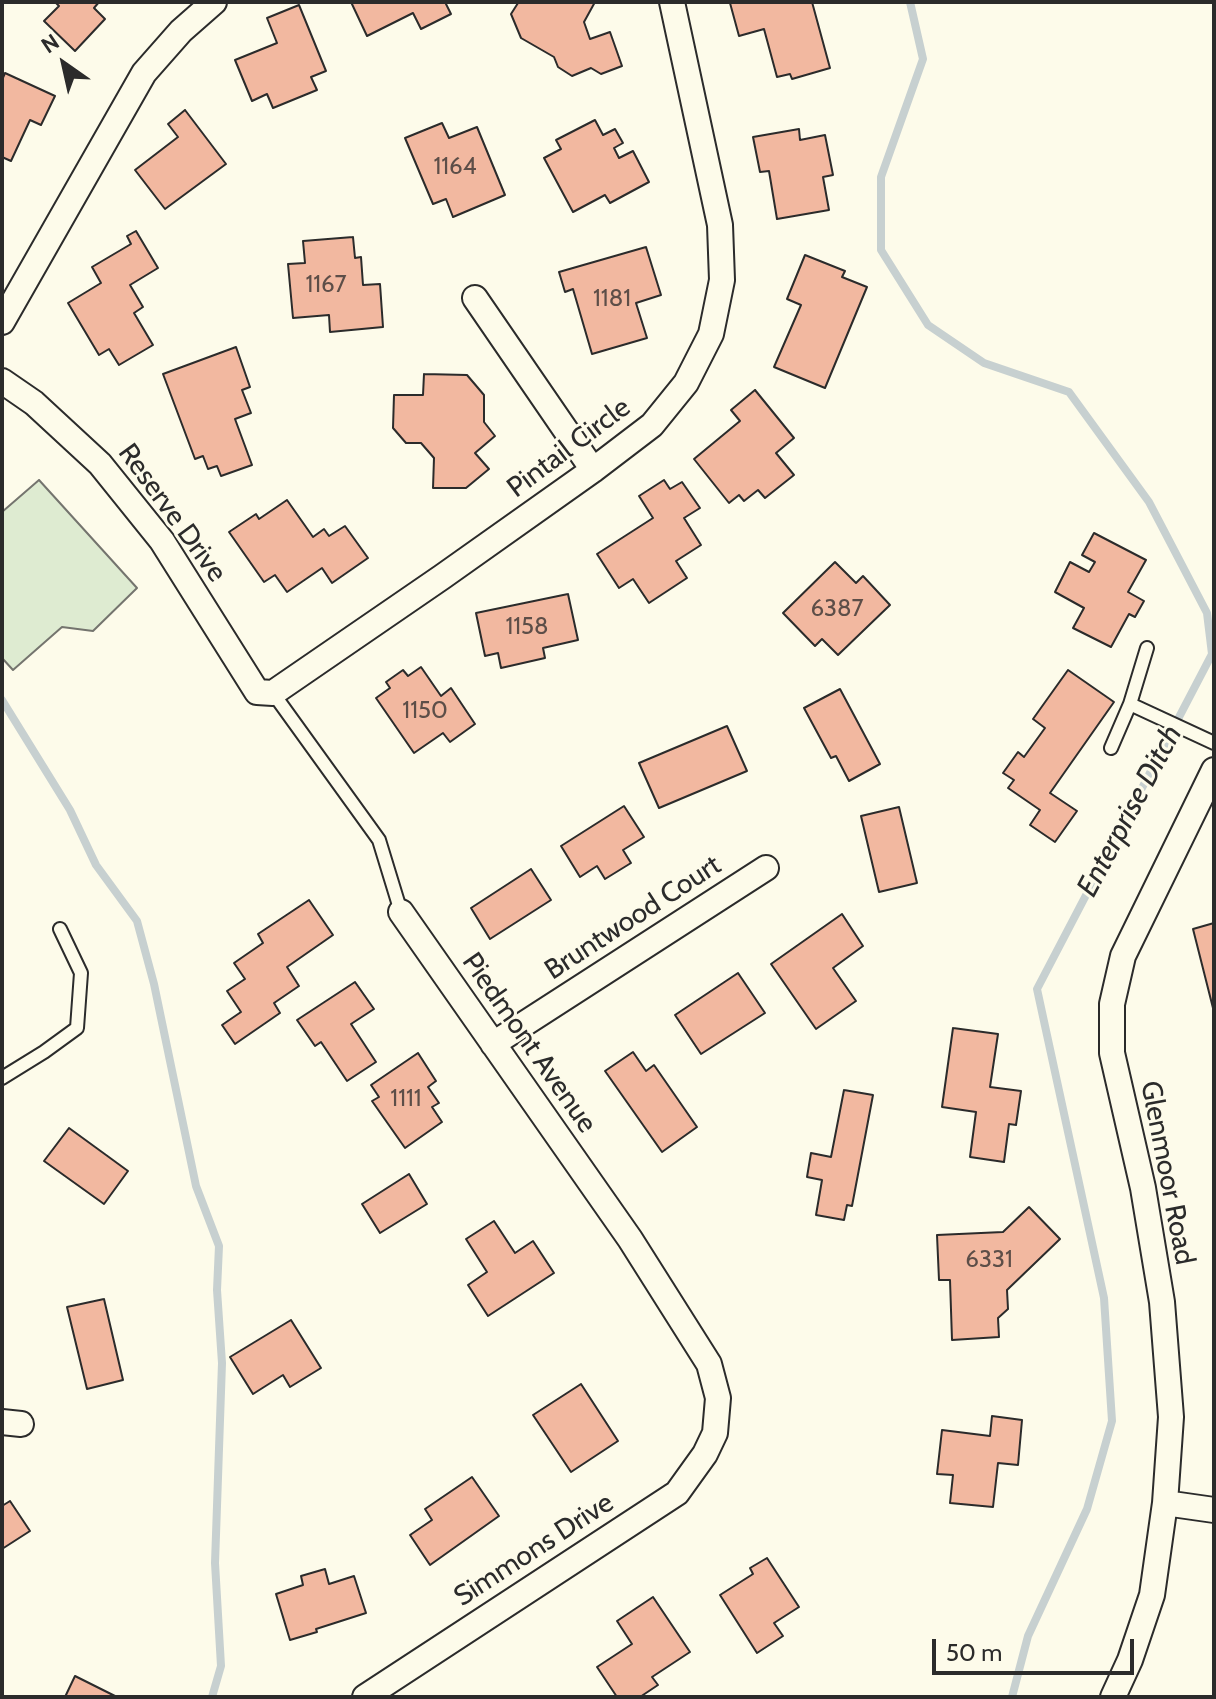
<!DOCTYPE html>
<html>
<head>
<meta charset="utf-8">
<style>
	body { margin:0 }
	#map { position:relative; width:1216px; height:1699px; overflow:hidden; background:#fdfbea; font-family:Cabin,sans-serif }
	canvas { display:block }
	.frame { position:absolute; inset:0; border:4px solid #2b2b2b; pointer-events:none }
	.north { position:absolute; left:24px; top:24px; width:80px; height:80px; -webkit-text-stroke:6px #fdfbea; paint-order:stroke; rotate:326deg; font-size:22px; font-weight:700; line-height:32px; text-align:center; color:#2b2b2b }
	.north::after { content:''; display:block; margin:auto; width:28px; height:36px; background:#2b2b2b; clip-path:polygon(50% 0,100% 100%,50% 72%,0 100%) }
	.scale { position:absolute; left:932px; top:1639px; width:202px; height:36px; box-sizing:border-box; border:4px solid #2b2b2b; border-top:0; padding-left:10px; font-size:24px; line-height:28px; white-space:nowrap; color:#2b2b2b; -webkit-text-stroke:6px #fdfbea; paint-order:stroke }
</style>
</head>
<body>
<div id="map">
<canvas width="1216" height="1699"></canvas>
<div class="frame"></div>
<div class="north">N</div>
<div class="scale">50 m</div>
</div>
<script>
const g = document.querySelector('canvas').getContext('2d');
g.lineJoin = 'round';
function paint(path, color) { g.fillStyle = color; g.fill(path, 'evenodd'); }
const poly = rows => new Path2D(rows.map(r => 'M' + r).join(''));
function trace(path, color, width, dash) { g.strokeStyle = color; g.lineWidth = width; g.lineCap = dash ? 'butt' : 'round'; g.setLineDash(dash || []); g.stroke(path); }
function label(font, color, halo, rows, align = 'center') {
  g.font = font + ' Cabin,sans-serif'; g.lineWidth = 6; g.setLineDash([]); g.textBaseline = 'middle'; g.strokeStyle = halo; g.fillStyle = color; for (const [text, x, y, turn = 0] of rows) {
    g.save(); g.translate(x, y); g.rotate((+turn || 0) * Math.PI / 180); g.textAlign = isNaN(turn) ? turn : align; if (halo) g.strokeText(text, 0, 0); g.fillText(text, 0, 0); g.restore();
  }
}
const green = poly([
	[39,480,137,588,93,631,62,627,13,670,2,658,2,512,39,480]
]);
paint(green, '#deebd1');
trace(green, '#74746e', 2);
trace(poly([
	[910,2,923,59,881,177,881,250,928,325,984,363,1069,392,1149,502,1207,613,1212,654,1037,989,1104,1298,1112,1421,1087,1509,1028,1636,1012,1697],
	[2,700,70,810,96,865,137,921,154,984,196,1186,219,1246,217,1290,222,1363,215,1563,221,1666,212,1697]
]), '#c7d0d0', 8);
const building = poly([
	[55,2,99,2,94,8,105,19,75,51,44,21,59,6,55,2],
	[351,2,445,2,451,14,421,29,413,13,367,36,351,2],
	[521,2,595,2,584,22,590,39,610,32,622,66,601,74,591,68,572,76,558,67,554,57,521,38,511,14,518,3,521,2],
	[733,2,812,2,830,68,792,79,790,74,777,77,764,29,739,36,730,3,733,2],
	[299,5,326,71,311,77,317,90,273,108,267,94,252,101,235,60,277,43,267,18,299,5],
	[5,73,55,96,41,125,30,120,11,161,2,157,2,80,5,73],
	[185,110,226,164,165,209,135,170,178,137,168,124,185,110],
	[595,120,603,135,615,129,623,143,614,148,619,158,633,151,649,182,610,203,605,195,573,212,544,158,561,149,556,140,595,120],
	[442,123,449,138,477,127,505,195,453,217,446,199,433,204,405,138,442,123],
	[799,129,800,140,825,135,833,175,823,177,829,210,777,219,769,171,760,172,753,137,799,129],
	[136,231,158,268,130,285,143,307,134,313,153,345,119,365,109,349,99,355,68,303,101,283,92,267,131,244,127,236,136,231],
	[353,237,355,258,361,257,363,285,380,284,383,327,330,332,329,315,293,318,288,264,305,263,303,241,353,237],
	[646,247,661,295,636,303,647,338,592,354,573,289,565,292,559,272,646,247],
	[805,255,845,271,842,277,867,287,825,388,774,367,801,305,787,299,805,255],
	[236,347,250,387,242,390,251,413,235,419,252,465,221,476,217,466,208,469,203,456,195,459,163,374,236,347],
	[424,374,467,375,484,395,484,422,495,436,475,453,489,469,466,488,433,488,434,458,421,443,406,443,393,428,394,395,423,395,424,374],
	[755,390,794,438,776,453,794,475,765,498,758,490,744,501,739,495,729,503,694,459,740,421,731,410,755,390],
	[664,480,670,489,682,482,700,508,684,518,701,545,676,561,687,578,649,603,633,579,619,588,597,554,653,518,639,496,664,480],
	[287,500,313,537,324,529,329,536,345,526,368,558,332,583,322,568,287,592,275,575,264,582,229,532,256,514,259,519,287,500],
	[1094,533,1146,560,1128,592,1144,601,1135,617,1129,614,1111,647,1073,628,1084,608,1055,592,1070,562,1089,572,1095,562,1082,555,1094,533],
	[835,562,856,583,863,576,890,605,838,655,822,639,815,646,783,613,835,562],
	[568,594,578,640,543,648,545,658,501,668,498,653,485,656,476,613,568,594],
	[421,667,441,696,451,688,475,724,450,742,443,733,414,753,376,698,390,688,386,682,403,670,408,676,421,667],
	[1068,670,1114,702,1050,793,1077,811,1055,842,1030,825,1040,810,1008,788,1014,780,1003,773,1018,752,1024,757,1045,728,1033,719,1068,670],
	[840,689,880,764,849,781,836,756,831,758,804,708,840,689],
	[727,726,747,771,659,808,639,763,727,726],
	[624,806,644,837,623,850,631,863,605,879,597,866,580,877,561,846,624,806],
	[899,807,917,883,879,892,861,816,899,807],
	[531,869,551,900,490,939,471,908,531,869],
	[309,900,333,935,287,967,299,986,274,1003,280,1013,235,1044,222,1025,241,1012,227,991,245,979,234,963,263,943,258,934,309,900],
	[842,914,863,946,833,968,856,1001,816,1029,771,964,842,914],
	[1214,923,1214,1012,1193,929,1214,923],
	[738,973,765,1013,701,1054,675,1015,738,973],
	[355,982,374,1009,351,1024,376,1062,347,1081,321,1042,315,1046,297,1020,355,982],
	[953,1028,998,1034,990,1087,1021,1091,1016,1125,1009,1124,1004,1162,970,1157,976,1112,942,1107,953,1028],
	[633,1052,646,1071,654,1065,697,1127,662,1152,605,1071,633,1052],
	[418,1053,436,1081,428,1087,439,1103,432,1107,442,1122,405,1148,372,1101,379,1097,371,1085,418,1053],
	[844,1090,873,1095,852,1206,847,1205,844,1220,816,1215,822,1180,807,1177,811,1153,831,1157,844,1090],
	[69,1128,128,1171,104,1204,44,1161,69,1128],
	[409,1174,427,1204,380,1233,362,1204,409,1174],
	[1029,1207,1060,1239,1007,1290,1008,1309,998,1318,999,1337,952,1340,950,1280,939,1280,937,1235,1003,1232,1029,1207],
	[494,1221,515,1253,533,1241,554,1273,488,1316,468,1285,487,1272,466,1239,494,1221],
	[104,1299,123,1380,87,1389,67,1307,104,1299],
	[291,1320,321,1368,290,1387,283,1375,253,1394,230,1357,291,1320],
	[581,1384,618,1441,571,1472,533,1415,581,1384],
	[992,1416,1022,1420,1018,1465,998,1463,993,1507,950,1503,953,1475,937,1474,942,1430,990,1436,992,1416],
	[472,1477,499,1516,430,1565,410,1535,432,1520,425,1509,472,1477],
	[10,1501,30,1531,2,1549,2,1506,10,1501],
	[767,1558,799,1607,774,1623,783,1636,757,1653,720,1595,753,1574,750,1568,767,1558],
	[325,1569,329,1584,354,1576,366,1613,316,1629,317,1632,290,1640,276,1594,303,1585,301,1576,325,1569],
	[653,1597,690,1652,652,1677,658,1685,640,1697,617,1697,597,1667,632,1644,617,1621,653,1597],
	[75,1676,117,1697,65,1697,75,1676]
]);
paint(building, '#f2b8a0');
trace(building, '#2b2b2b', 2);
const service = poly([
	[273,693,379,840,401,912],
	[1130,704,1147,648],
	[1111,748,1130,704,1214,743],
	[2,1078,44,1052,77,1028,81,973,60,929]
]);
const minor = poly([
	[475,298,593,470],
	[2,322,144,73,181,31,214,2],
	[2,381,34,403,100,464,162,541,257,692,273,693,442,577,593,470,652,425,686,383,711,334,722,280,720,225,672,2],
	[493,1044,766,868],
	[2,1422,21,1424],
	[1165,1503,1214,1510],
	[365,1697,677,1493,705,1454,715,1433,718,1398,709,1364,630,1239,401,912],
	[1113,1697,1130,1660,1152,1595,1165,1503,1171,1417,1162,1302,1143,1188,1112,1053,1112,1004,1123,956,1214,770]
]);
trace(service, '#2b2b2b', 16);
trace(minor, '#2b2b2b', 28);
trace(service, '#fdfbea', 12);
trace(minor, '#fdfbea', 24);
label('24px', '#5d4e48', null, [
	["1164",455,167],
	["1167",326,285],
	["1181",612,299],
	["6387",837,609],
	["1158",527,627],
	["1150",425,711],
	["1111",406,1099],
	["6331",989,1260]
]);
label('28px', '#2b2b2b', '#fdfbea', [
	["Pintail Circle",569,448,-37],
	["Reserve Drive",172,513,54],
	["Bruntwood Court",633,918,-33],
	["Piedmont Avenue",529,1043,55],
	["Glenmoor Road",1167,1173,79],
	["Simmons Drive",534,1550,-33]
]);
label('italic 30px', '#2b2b2b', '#fdfbea', [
	["Enterprise Ditch",1130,811,-62]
]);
</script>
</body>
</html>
